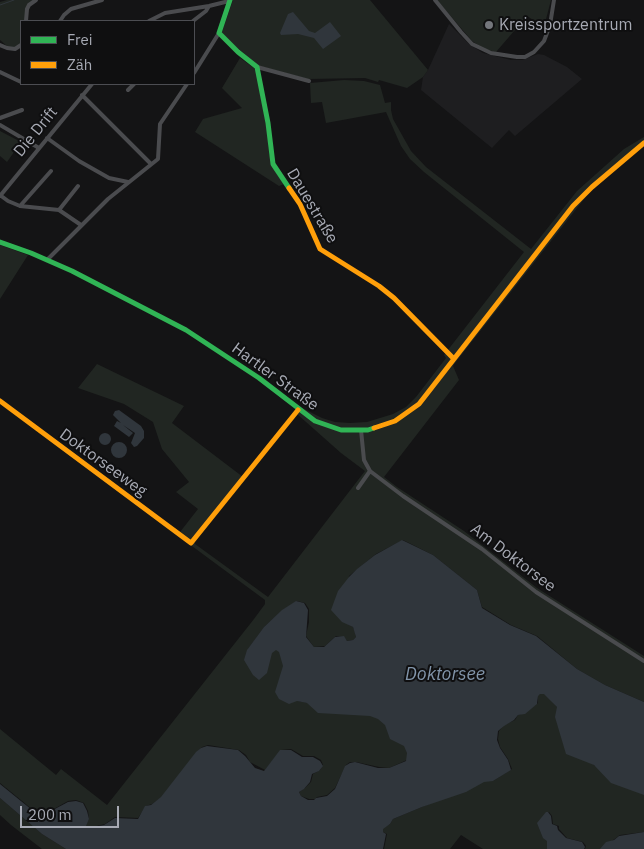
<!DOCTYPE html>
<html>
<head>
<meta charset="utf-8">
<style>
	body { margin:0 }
	#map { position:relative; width:644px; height:849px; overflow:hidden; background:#141415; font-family:"IBM Plex Sans",sans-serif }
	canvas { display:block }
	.legend { position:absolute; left:20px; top:20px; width:175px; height:65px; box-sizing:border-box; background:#0f0f10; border:1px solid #4c4d52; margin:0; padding:6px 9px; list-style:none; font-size:15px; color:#a7aab4 }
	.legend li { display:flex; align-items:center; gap:10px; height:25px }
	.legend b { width:25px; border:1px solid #4c4d52 }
	.scale { position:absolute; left:20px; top:806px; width:99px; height:22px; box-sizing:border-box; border:2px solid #a7aab4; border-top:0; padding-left:6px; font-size:15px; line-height:18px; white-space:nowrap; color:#a7aab4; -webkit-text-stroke:4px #0f0f10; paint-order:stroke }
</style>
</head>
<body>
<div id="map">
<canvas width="644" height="849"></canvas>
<ul class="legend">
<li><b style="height:6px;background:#30b455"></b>Frei</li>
<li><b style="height:6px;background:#ff9f0a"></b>Zäh</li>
</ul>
<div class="scale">200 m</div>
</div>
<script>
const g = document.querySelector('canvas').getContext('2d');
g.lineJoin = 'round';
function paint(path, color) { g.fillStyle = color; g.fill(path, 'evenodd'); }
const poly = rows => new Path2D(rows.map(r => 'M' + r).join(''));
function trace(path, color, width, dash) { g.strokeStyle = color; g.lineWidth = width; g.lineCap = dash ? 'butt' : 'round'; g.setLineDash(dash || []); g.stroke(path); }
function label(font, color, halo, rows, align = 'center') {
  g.font = font + ' "IBM Plex Sans",sans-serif'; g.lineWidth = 4; g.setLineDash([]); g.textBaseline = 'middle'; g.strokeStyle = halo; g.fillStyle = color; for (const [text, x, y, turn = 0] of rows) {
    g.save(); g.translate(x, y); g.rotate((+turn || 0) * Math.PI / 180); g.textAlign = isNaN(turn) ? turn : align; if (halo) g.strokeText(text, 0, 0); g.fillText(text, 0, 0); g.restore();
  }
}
paint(poly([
	[449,24,469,44,483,53,511,60,522,60,538,54,544,55,567,67,582,79,515,136,509,130,492,148,421,90,423,77,428,70]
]), '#1e1e20');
paint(poly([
	[7,0,36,0,29,5,27,21,21,21,21,44,14,49,8,47,0,40,0,2],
	[233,0,370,0,428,70,423,77,407,88,379,80,378,82,365,78,308,79,259,66,223,36,222,32],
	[437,0,551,0,544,27,527,16,496,52,484,49,472,41],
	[240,58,254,68,256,71,268,134,269,153,277,174,284,184,279,186,195,132,203,119,242,108,222,88],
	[344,80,364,81,380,85,385,103,391,102,391,110,393,119,411,151,426,167,531,249,577,191,624,149,644,137,644,144,588,194,455,363,453,366,459,380,384,477,397,487,464,531,537,588,644,656,644,702,605,685,577,669,537,636,511,625,482,607,477,590,433,555,403,540,376,554,349,576,346,623,353,627,355,632,356,637,353,640,347,641,344,637,336,636,325,646,314,647,306,636,309,622,309,609,305,603,297,601,283,610,265,626,248,649,271,652,276,649,280,651,298,701,371,715,379,718,405,745,408,753,407,760,389,768,379,767,356,762,350,762,346,765,335,788,327,795,317,797,315,799,309,799,301,796,299,792,305,788,311,782,313,774,320,770,323,765,321,760,314,756,303,756,291,749,281,750,265,770,250,762,246,755,239,750,208,745,202,747,197,752,162,797,152,804,146,806,138,818,115,817,105,824,88,828,85,826,89,819,88,811,84,803,76,800,68,801,52,810,42,812,33,810,0,783,0,729,56,775,61,769,107,805,254,619,265,604,265,600,24,422,180,532,198,509,176,492,189,482,162,449,153,422,124,404,78,388,97,364,184,406,172,423,243,477,194,537,195,544,268,597,365,471,341,453,297,414,302,408,322,418,335,422,350,423,367,422,393,414,406,407,416,397,446,358,444,355,524,252,424,172,410,159,401,146,386,112,326,123,322,102,311,103,310,83],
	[0,131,21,142,7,162,0,156],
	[0,245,28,255,0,299],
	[541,693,545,693,557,707,594,765,644,794,644,832,620,835,601,849,585,849,586,846,583,842,567,838,559,829,559,826,553,824,552,816,549,812,545,814,548,849,483,849,461,835,450,849,384,849,387,834,383,832,383,828,390,824,393,819,484,781,493,781,512,769,508,759,500,747,498,739,499,731,504,725,515,720,518,715,525,713,538,703,538,695],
	[0,798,42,834,66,849,42,849,11,825,0,815]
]), '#212622');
paint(poly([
	[293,12,309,31,315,33,330,22,341,36,323,49,314,38,298,34,281,35,280,33,288,14],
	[119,410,141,426,144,431,144,438,137,446,134,447,131,443,135,433,123,425,133,433,129,437,114,426,117,421,121,423,113,415,115,411],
	'99 439a6 6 0 1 1 12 0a6 6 0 1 1-12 0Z',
	'111 450a8 8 0 1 1 16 0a8 8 0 1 1-16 0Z',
	[402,540,433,555,477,590,482,608,510,625,536,636,577,669,605,685,644,702,644,795,611,783,594,765,566,754,555,717,557,707,544,694,540,694,538,696,537,704,525,714,518,715,514,720,504,726,498,731,497,740,500,748,508,760,511,770,493,781,484,782,466,792,422,807,393,819,390,824,383,829,383,832,386,834,383,849,66,849,42,834,0,798,0,784,32,810,42,813,51,811,68,802,76,801,83,803,87,811,89,819,86,826,88,828,104,825,115,818,138,819,145,806,151,805,161,797,196,752,201,748,207,746,238,750,245,756,255,768,264,771,280,750,291,750,302,757,313,757,320,761,323,766,319,771,312,774,310,782,304,789,299,792,301,796,308,800,314,800,316,798,327,796,335,789,345,766,350,763,355,762,378,768,389,768,406,761,407,753,404,746,390,739,385,725,378,719,370,716,318,713,307,703,297,701,289,704,279,699,275,692,283,666,279,652,276,650,272,653,267,673,259,680,253,675,244,660,247,650,264,627,282,610,296,601,304,603,308,610,306,637,314,647,324,647,335,637,344,636,347,641,353,640,356,637,353,627,342,622,331,610,338,591,349,577,357,569,375,555],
	[546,812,548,812,551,816,552,824,557,826,558,830,566,838,582,842,585,847,584,849,547,849,547,841,543,838,537,823],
	[644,832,644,849,600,849,606,842,614,840,619,836]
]), '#30363c');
trace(poly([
	[0,5,14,0]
]), '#30363c', 1);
trace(poly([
	[435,0,461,32,472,44,491,53,517,57,525,57,534,52,544,41,550,25,554,0],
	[26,21,27,9,29,5,36,0],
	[60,21,64,15,71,9,102,0],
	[149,21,165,13,209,6,229,1],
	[193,21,206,11,209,6],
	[0,45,7,48,15,49,21,45],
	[257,67,309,81],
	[0,72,21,82],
	[194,73,219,33],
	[128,90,134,84],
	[82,95,151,164],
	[0,118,22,110],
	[0,125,39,148],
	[47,138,79,161,109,178,128,182],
	[0,195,8,201,20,206,59,210,81,225],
	[0,196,92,84],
	[20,206,51,171],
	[59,210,78,186],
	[47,260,108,199,158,159,160,124,187,84],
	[361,430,364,460,370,471,403,496,482,549,536,592,644,661],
	[358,488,370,471]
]), '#4a4b4e', 4);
trace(poly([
	[230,0,219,33,238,52,257,67,268,123,273,164,289,188],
	[0,242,31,253,72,271,186,330,259,378,315,421,341,430,368,430,374,428]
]), '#30b455', 5);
trace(poly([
	[289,188,300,204,320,249,379,286,394,298,454,359],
	[0,401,191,543,298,410],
	[374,428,395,421,419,404,573,206,592,187,644,143]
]), '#ff9f0a', 5);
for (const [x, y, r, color] of [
	[489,25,5,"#74767c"]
]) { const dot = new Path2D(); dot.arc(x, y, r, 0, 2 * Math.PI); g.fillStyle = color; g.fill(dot); trace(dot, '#0f0f10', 2); }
label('16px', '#a7aab4', '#0f0f10', [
	["Kreissportzentrum",499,25]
], 'left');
label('16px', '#a7aab4', '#0f0f10', [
	["Die Drift",36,132,-51],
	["Dauestraße",312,206,59],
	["Hartler Straße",275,377,36],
	["Doktorseeweg",103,463,36],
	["Am Doktorsee",513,558,37]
]);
label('italic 18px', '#8295aa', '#0f0f10', [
	["Doktorsee",445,675]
]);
</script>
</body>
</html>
